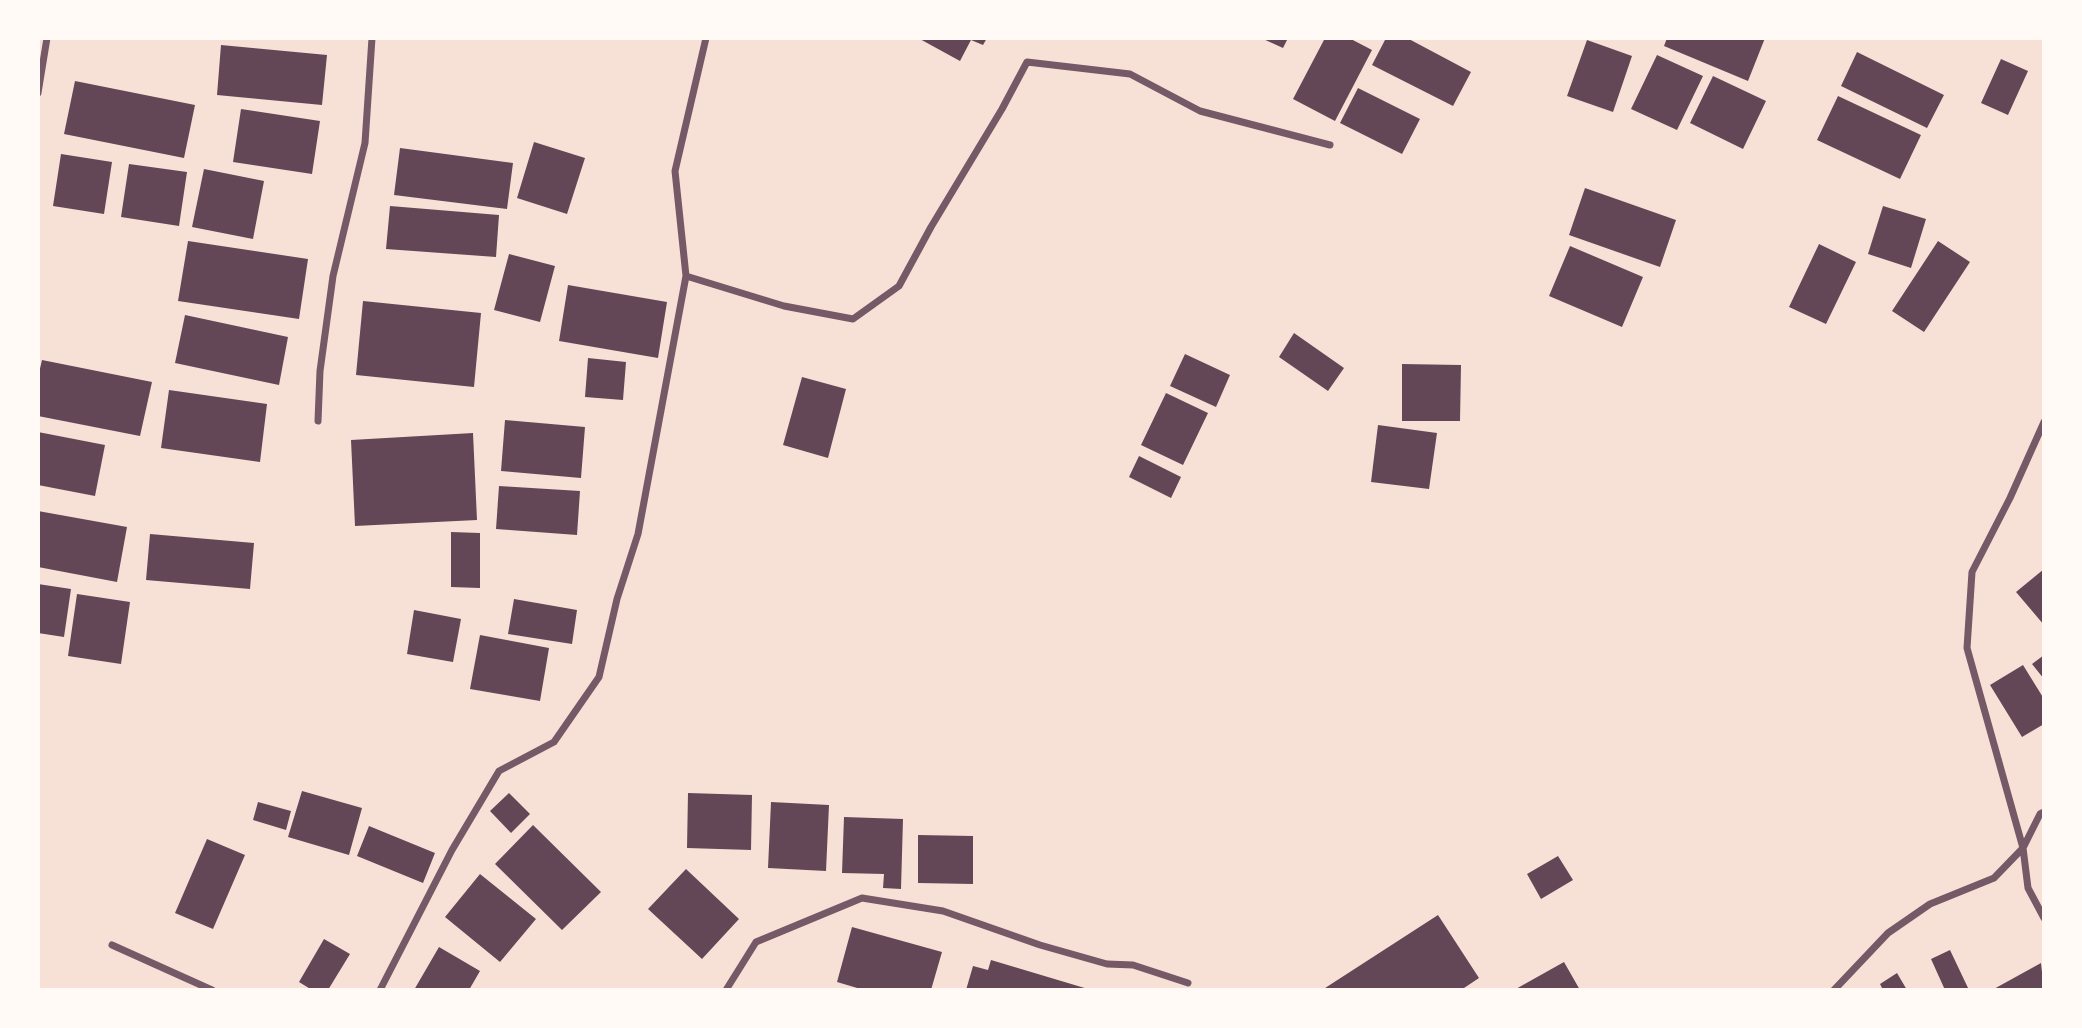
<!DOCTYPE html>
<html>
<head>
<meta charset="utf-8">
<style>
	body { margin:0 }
	#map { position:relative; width:2082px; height:1028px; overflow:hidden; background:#f7e1d7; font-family:"Sofia Sans Condensed",sans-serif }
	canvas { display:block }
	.frame { position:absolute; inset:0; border:40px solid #fffaf5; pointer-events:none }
</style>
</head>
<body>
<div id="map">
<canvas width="2082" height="1028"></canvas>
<div class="frame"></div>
</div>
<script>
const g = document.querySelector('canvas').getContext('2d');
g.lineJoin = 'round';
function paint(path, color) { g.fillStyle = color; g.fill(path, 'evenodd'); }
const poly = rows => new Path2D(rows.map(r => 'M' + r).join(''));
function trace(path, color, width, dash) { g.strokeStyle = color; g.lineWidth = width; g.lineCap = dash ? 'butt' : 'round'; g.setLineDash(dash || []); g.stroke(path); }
paint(poly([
	[918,38,987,38,983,45,971,40,960,61],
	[1261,38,1288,38,1283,48],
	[1325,38,1349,38,1372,50,1335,121,1293,99],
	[1386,38,1407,38,1471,72,1453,106,1372,65],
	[1667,38,1765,38,1748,81,1664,46],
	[1587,40,1632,56,1613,112,1567,96],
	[221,45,327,55,322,105,217,95],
	[1857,52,1944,95,1927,128,1841,86],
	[1657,55,1703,76,1677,130,1631,109],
	[2001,59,2028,71,2008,115,1981,103],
	[1713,76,1766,101,1743,149,1690,123],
	[75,81,195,105,184,158,64,134],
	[1358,88,1420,119,1402,154,1340,123],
	[1838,96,1921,135,1900,179,1817,140],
	[241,109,320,121,312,174,233,162],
	[534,142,585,158,567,214,517,198],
	[400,148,513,163,507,209,394,195],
	[61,154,112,162,104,214,53,206],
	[129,164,187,172,179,226,121,217],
	[204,169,264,181,253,239,192,227],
	[1585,188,1676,220,1660,267,1569,235],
	[390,206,499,215,496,257,386,249],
	[1883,206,1926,219,1911,268,1868,254],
	[188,241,308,259,299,319,178,301],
	[1938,241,1970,262,1924,332,1892,311],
	[1819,244,1856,262,1826,324,1789,307],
	[1570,246,1643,277,1622,327,1549,296],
	[509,254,555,266,540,322,494,310],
	[568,285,667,302,658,358,559,341],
	[363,301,481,313,474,387,356,375],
	[185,315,288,337,279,385,175,363],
	[1294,333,1344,368,1328,391,1279,357],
	[1185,354,1230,375,1216,407,1170,386],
	[588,358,626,362,623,400,585,397],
	[42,360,152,382,140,436,38,416,38,377],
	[1402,364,1461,365,1460,421,1402,421],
	[802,377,846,389,828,458,783,445],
	[169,390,267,404,260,462,161,448],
	[1166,393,1208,413,1183,465,1141,445],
	[505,420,585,427,581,478,501,471],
	[1378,425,1437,433,1429,489,1371,482],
	[38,432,105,445,95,496,38,485],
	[473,433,477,520,355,526,351,440],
	[1139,456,1181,477,1171,498,1129,477],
	[499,486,580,491,577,535,496,529],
	[38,511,127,527,117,582,38,567],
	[451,532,480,533,480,588,451,587],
	[150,534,254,543,250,589,146,580],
	[2044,569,2044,625,2016,592],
	[38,584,71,589,64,637,38,633],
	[77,594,130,602,121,664,68,656],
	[514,599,577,610,572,644,508,634],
	[414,610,461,619,453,662,407,654],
	[480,635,549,648,540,701,470,689],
	[2044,655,2044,679,2032,664],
	[2023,665,2044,699,2044,724,2022,737,1990,685],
	[302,791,362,808,349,855,288,837],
	[509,793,530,814,511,833,490,811],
	[688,793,752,795,751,850,687,848],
	[258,802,291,811,286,830,253,820],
	[771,802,829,805,826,871,768,868],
	[844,817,903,819,901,889,883,888,884,874,842,873],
	[533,825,601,892,562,930,495,864],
	[369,826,435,853,423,883,357,856],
	[918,835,973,836,973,884,918,883],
	[207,839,245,855,213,929,175,913],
	[1558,856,1573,880,1541,899,1527,874],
	[686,869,739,919,702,959,648,909],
	[480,874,536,919,500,962,445,917],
	[1438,915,1479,978,1461,990,1322,990],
	[852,927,942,952,931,990,864,990,837,982],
	[324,939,350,954,328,990,312,990,299,982],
	[439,947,480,971,469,990,414,990],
	[1950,950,1969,990,1945,990,1931,959],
	[991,960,1088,989,1088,990,966,990,973,966,988,970],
	[1564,962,1580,990,1514,990],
	[2041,963,2044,990,1992,990],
	[1897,973,1907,990,1883,990,1880,984]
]), '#644757');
trace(poly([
	[706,38,675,171,686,276,784,306,853,319,899,286,931,227,1002,109,1027,62,1130,74,1200,111,1330,145],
	[38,93,47,38],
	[318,421,320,371,333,276,365,143,372,38],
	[2044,422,2010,498,1972,572,1967,648,2023,848,2028,888,2044,918],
	[112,945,212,990],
	[380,990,452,850,499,771,554,742,599,677,617,599,638,534,686,276],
	[726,990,756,942,862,898,943,911,1040,945,1107,964,1133,965,1188,983],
	[1834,990,1888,933,1930,904,1994,878,2023,848,2040,814,2044,812]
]), '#755966', 7);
</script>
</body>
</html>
